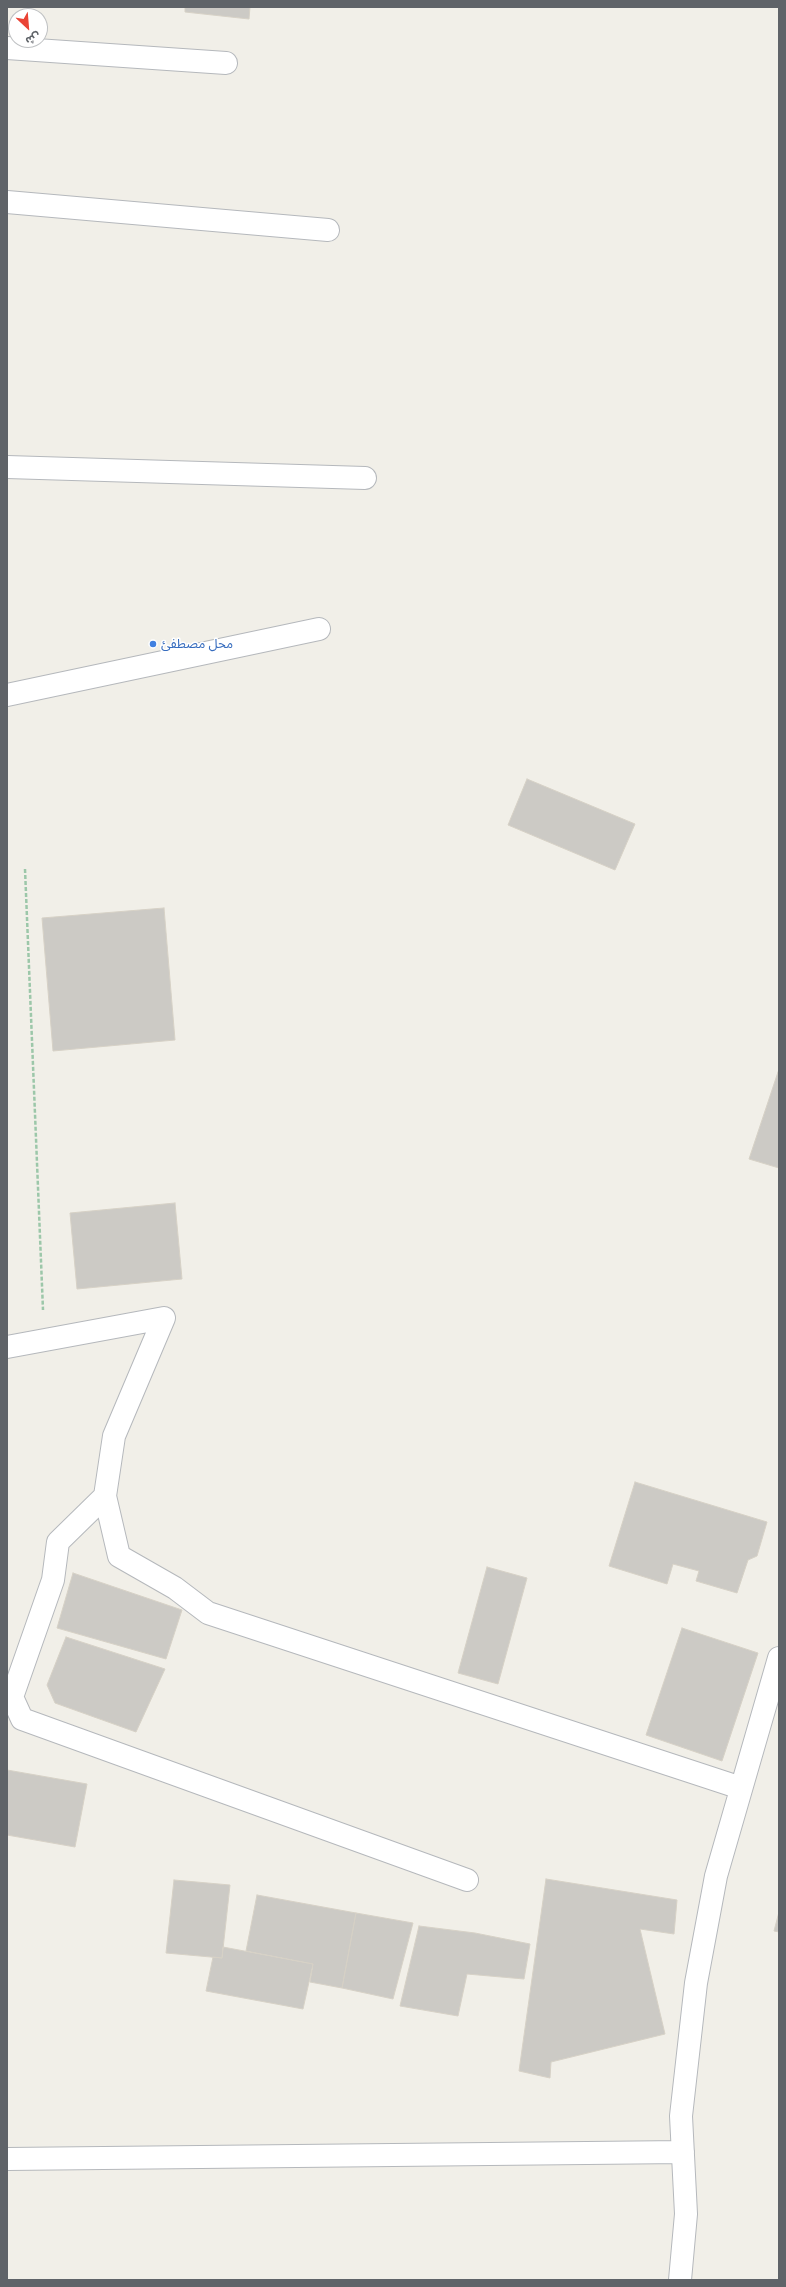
<!DOCTYPE html>
<html>
<head>
<meta charset="utf-8">
<style>
	body { margin:0 }
	#map { position:relative; width:786px; height:2287px; overflow:hidden; background:#f1efe8; font-family:Karla,"Noto Sans Arabic",sans-serif }
	canvas { display:block }
	.frame { position:absolute; inset:0; border:8px solid #5f6368; pointer-events:none }
	.north { position:absolute; left:8px; top:8px; width:40px; height:40px; box-sizing:border-box; background:#fff; border:1px solid #bfc1c3; border-radius:50%; rotate:154deg; font-size:11px; font-weight:700; line-height:16px; text-align:center; color:#5f6368 }
	.north::after { content:''; display:block; margin:auto; width:14px; height:18px; background:#ea4335; clip-path:polygon(50% 0,100% 100%,50% 72%,0 100%) }
</style>
</head>
<body>
<div id="map">
<canvas width="786" height="2287"></canvas>
<div class="frame"></div>
<div class="north">ش</div>
</div>
<script>
const g = document.querySelector('canvas').getContext('2d');
g.lineJoin = 'round';
function paint(path, color) { g.fillStyle = color; g.fill(path, 'evenodd'); }
const poly = rows => new Path2D(rows.map(r => 'M' + r).join(''));
function trace(path, color, width, dash) { g.strokeStyle = color; g.lineWidth = width; g.lineCap = dash ? 'butt' : 'round'; g.setLineDash(dash || []); g.stroke(path); }
function label(font, color, halo, rows, align = 'center') {
  g.font = font + ' Karla,"Noto Sans Arabic",sans-serif'; g.lineWidth = 3; g.setLineDash([]); g.textBaseline = 'middle'; g.strokeStyle = halo; g.fillStyle = color; for (const [text, x, y, turn = 0] of rows) {
    g.save(); g.translate(x, y); g.rotate((+turn || 0) * Math.PI / 180); g.textAlign = isNaN(turn) ? turn : align; if (halo) g.strokeText(text, 0, 0); g.fillText(text, 0, 0); g.restore();
  }
}
const building = poly([
	[185,7,250,7,249,19,185,12,185,7],
	[527,779,635,824,615,870,508,825,527,779],
	[164,908,175,1040,53,1051,42,918,164,908],
	[778,1072,779,1072,779,1168,749,1159,778,1072],
	[175,1203,182,1279,77,1289,70,1213,175,1203],
	[635,1482,767,1522,757,1556,748,1560,737,1593,696,1581,699,1571,673,1564,667,1584,609,1566,635,1482],
	[487,1567,527,1578,498,1684,458,1673,487,1567],
	[73,1573,182,1610,166,1659,57,1628,73,1573],
	[682,1628,758,1653,722,1761,646,1735,682,1628],
	[66,1637,165,1669,136,1732,55,1703,47,1685,66,1637],
	[7,1770,87,1784,75,1847,7,1835,7,1770],
	[546,1879,677,1900,674,1934,640,1929,665,2034,551,2062,550,2078,519,2071,546,1879],
	[174,1880,230,1885,222,1958,166,1953,174,1880],
	[257,1895,356,1913,342,1988,310,1982,313,1964,246,1951,257,1895],
	[779,1912,779,1932,774,1931,779,1912],
	[356,1913,413,1923,393,1999,342,1988,356,1913],
	[419,1926,475,1933,530,1944,524,1979,467,1974,458,2016,400,2006,419,1926],
	[223,1947,313,1964,303,2009,206,1991,213,1957,222,1958,223,1947]
]);
paint(building, '#cccac5');
trace(building, '#d6d1c6', 1);
const minor = poly([
	[7,48,226,63],
	[7,202,328,230],
	[7,467,365,478],
	[7,695,319,629],
	[7,1347,164,1318,114,1436,105,1496,58,1542,53,1580,12,1697,22,1719,467,1880],
	[105,1496,119,1556,175,1588,208,1613,741,1788],
	[7,2159,683,2152],
	[680,2280,686,2214,681,2116,696,1983,716,1876,779,1658]
]);
trace(minor, '#b5b8bc', 24);
trace(poly([
	[25,869,43,1310]
]), '#9cc7a9', 2.5, [4, 2]);
trace(minor, '#fff', 22);
for (const [x, y, r, color] of [
	[153,644,4,"#3f7fe0"]
]) { const dot = new Path2D(); dot.arc(x, y, r, 0, 2 * Math.PI); g.fillStyle = color; g.fill(dot); trace(dot, '#fff', 1.5); }
label('13px', '#366cbe', '#fff', [
	["محل مصطفئ",161,644]
], 'left');
</script>
</body>
</html>
